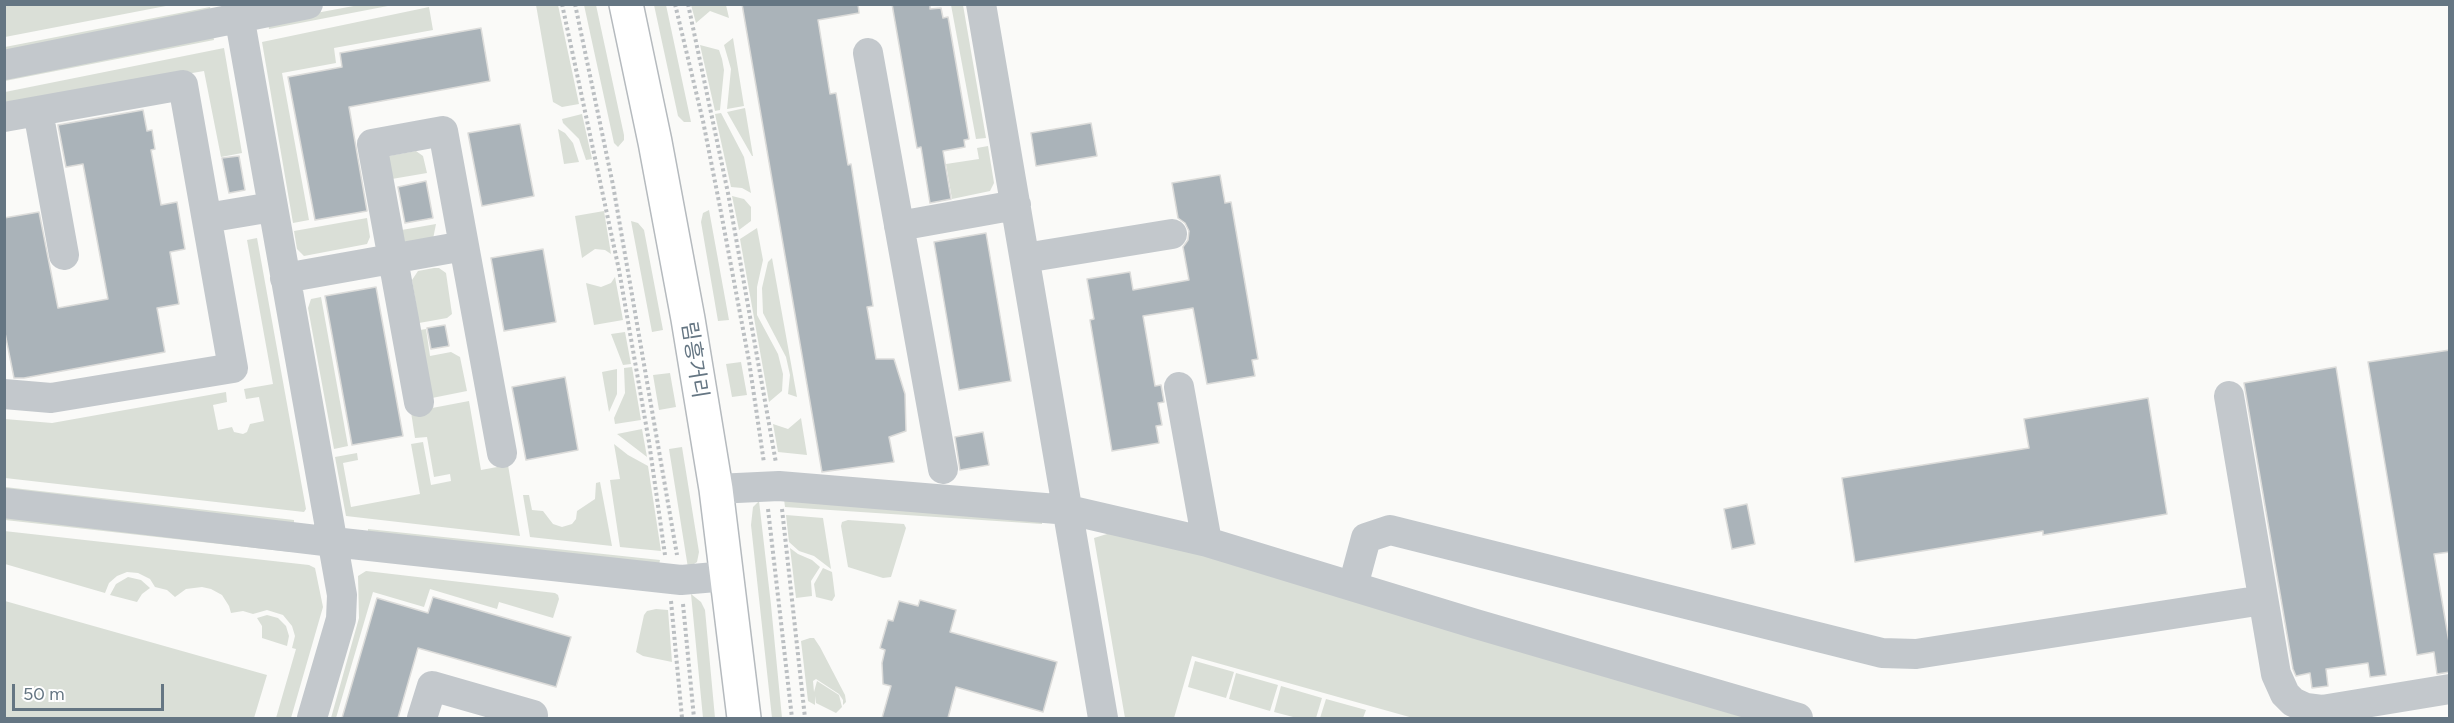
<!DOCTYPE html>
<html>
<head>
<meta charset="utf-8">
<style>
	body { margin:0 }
	#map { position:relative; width:2454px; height:723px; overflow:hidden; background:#fafaf8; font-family:Figtree,sans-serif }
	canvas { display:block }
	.frame { position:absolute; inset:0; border:6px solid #657683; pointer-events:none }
	.scale { position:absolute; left:12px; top:684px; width:152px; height:27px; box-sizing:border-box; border:3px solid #657683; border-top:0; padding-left:8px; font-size:18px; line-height:21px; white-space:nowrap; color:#657683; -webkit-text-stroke:4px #fff; paint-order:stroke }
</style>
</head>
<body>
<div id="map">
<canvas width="2454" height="723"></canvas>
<div class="frame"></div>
<div class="scale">50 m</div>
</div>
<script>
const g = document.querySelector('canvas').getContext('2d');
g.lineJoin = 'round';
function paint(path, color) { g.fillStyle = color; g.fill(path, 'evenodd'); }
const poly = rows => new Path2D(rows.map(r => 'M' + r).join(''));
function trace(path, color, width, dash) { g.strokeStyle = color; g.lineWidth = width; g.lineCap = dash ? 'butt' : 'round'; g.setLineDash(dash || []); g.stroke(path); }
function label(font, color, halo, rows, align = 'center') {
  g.font = font + ' Figtree,"Noto Sans KR",sans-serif'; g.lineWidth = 6; g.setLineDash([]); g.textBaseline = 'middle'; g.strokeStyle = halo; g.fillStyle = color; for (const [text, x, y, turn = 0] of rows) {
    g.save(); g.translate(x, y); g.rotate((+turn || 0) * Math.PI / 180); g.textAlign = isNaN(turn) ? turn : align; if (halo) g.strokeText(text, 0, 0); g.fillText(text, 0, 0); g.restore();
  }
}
paint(poly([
	[5,4,171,4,171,5,5,37],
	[359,5,393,5,269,29,268,22],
	[536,5,558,5,579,104,562,107,553,102],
	[584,5,596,5,624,135,624,140,618,147,614,143],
	[654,5,666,5,691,122,684,122,678,116],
	[691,5,726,5,729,18,710,11,696,23],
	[951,5,963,5,986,138,976,139],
	[210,7,211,12,5,52,5,47],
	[429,7,433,30,334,48,336,63,282,73,309,220,293,223,262,42],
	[213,34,214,40,5,81,5,75],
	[733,38,744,106,727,109,731,69,724,45],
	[700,45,719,50,722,59,724,70,720,110,715,111],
	[224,48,242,153,221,157,204,71,5,105,5,92],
	[745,108,753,156,752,156,727,112],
	[721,113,744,157,751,193,742,188,731,187,715,114],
	[582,114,592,159,586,160,579,139,563,123,562,119],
	[558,129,565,133,573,143,579,162,564,164],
	[988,146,994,183,990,191,952,199,946,164,979,159,977,148],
	[416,151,423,156,427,173,386,180,388,156],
	[732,196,744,199,751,207,751,221,739,230],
	[709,210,729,320,718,321,701,222,703,213],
	[604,211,611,254,605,250,595,249,582,258,575,216],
	[367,218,370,237,367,244,304,256,297,249,294,231],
	[631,221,638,223,644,230,663,330,652,332],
	[436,224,433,239,407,245,396,231],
	[757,228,763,260,757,287,757,315,778,354,783,374,782,391,769,402,740,239],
	[257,238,306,509,304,512,5,478,5,419,52,423,226,392,227,402,213,405,218,430,232,427,234,432,243,434,247,432,250,424,264,421,259,397,246,399,244,389,273,384,247,240],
	[772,258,797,397,788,394,790,375,786,357,763,313,762,288,768,262],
	[434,268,439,268,446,273,452,314,447,318,419,323,412,280,418,271],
	[615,277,623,320,594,325,586,283,601,287,611,283],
	[321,297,348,446,334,449,308,308,311,299],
	[426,329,430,356,451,352,460,357,467,391,432,398,420,330],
	[625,332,631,364,623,365,611,334],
	[741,362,747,395,732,397,726,364],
	[632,367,641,420,615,424,614,418,625,393,624,368],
	[617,369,617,394,609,412,602,372],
	[670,373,676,407,659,410,653,375],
	[469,401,481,470,508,465,520,536,346,516,335,457,357,453,358,460,343,463,351,507,420,494,411,444,423,442,431,485,451,481,450,474,434,477,427,437,415,438,411,412],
	[801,418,807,455,778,452,773,424,788,429],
	[642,429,647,457,617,434],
	[614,444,628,455,648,466,661,551,620,547,610,480,620,479],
	[682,447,699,552,697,562,688,568,669,449],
	[600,482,612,546,530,537,523,495,529,495,532,510,543,511,553,524,562,527,572,524,576,519,577,511,595,499,596,483],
	[5,487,294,520,294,525,5,492],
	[784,499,1042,517,1042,524,785,507],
	[759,501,771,605,782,718,772,718,751,525,753,507],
	[5,514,291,547,291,552,5,520],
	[786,515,823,518,831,569,814,556,799,551,789,542],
	[848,520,904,524,906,528,891,577,883,578,848,567,841,526,842,522],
	[1105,526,1759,718,1413,718,1192,656,1174,718,1125,718,1094,538,1107,534],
	[368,529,660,560,659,565,368,534],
	[4,531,309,565,315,568,323,607,291,718,276,718,296,649,292,648,295,636,292,626,283,615,267,610,253,614,243,611,231,613,229,606,222,595,211,589,202,587,186,589,175,597,167,590,155,587,150,579,138,573,127,572,117,576,109,583,105,593,5,564],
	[790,548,798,554,812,560,820,567,811,581,812,596,796,598],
	[823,568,832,572,835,596,832,601,816,597,814,584],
	[366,571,555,593,558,595,559,599,553,618,499,602,497,609,430,589,424,607,373,592,336,718,331,718,359,618,358,576],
	[128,577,141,580,150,588,142,594,137,602,110,595,116,584],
	[691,594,701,602,705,610,715,718,703,718],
	[5,601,267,675,254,718,5,718],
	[656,609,668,610,672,662,643,656,636,652,644,615,647,611],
	[267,615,278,618,286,626,289,636,287,646,262,638,262,626,257,618],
	[810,638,814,638,820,647,845,695,846,702,843,705,843,700,839,694,816,679,813,681,814,692,817,681,839,695,842,707,836,713,816,703,815,696,815,705,808,701,801,641],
	[1195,661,1234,672,1226,698,1188,687],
	[1236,673,1278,685,1270,711,1229,699],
	[1281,686,1322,698,1316,718,1297,718,1274,712],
	[1326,699,1366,710,1363,718,1320,718]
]), '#dadfd7');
const building = poly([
	[742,4,858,4,859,13,818,20,830,94,836,93,848,165,851,164,873,306,867,307,876,359,894,359,905,394,906,431,889,437,894,462,822,472,742,4],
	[892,4,930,4,930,9,941,8,943,18,948,17,969,139,964,140,965,147,943,151,951,199,930,203,921,147,917,148,892,4],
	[481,28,490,81,349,107,367,211,315,220,288,77,342,67,340,53,481,28],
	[143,110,147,131,152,130,155,149,151,150,161,205,177,202,185,249,170,252,179,304,157,308,165,352,24,378,14,378,4,328,4,218,39,212,58,308,108,299,83,164,66,167,58,125,143,110],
	[1091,123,1097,156,1036,166,1031,133,1091,123],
	[520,124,534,196,482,206,468,133,520,124],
	[239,156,245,190,229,193,222,158,239,156],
	[1220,175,1225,203,1231,202,1258,359,1252,360,1255,376,1207,384,1193,308,1143,316,1155,386,1161,385,1164,402,1158,403,1162,425,1156,426,1159,443,1112,451,1090,320,1094,319,1087,279,1130,272,1133,290,1189,280,1183,247,1188,240,1189,231,1185,223,1178,218,1172,183,1220,175],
	[426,181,433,218,405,223,398,187,426,181],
	[986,233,1011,381,959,390,934,242,986,233],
	[543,249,556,322,504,331,491,258,543,249],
	[376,287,403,436,352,445,325,296,376,287],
	[445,325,449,346,431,349,427,328,445,325],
	[2450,350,2450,552,2434,554,2450,648,2450,672,2437,674,2434,652,2417,655,2368,362,2450,350],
	[2336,367,2386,675,2370,677,2368,663,2326,669,2328,686,2312,688,2310,673,2296,676,2293,669,2244,383,2336,367],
	[565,377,578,450,526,460,512,387,565,377],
	[2148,398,2167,514,2043,535,2043,531,1855,562,1842,478,2029,448,2024,419,2148,398],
	[983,432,989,465,960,470,955,437,983,432],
	[1747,504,1755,544,1732,549,1724,509,1747,504],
	[433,597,571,637,556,687,418,648,398,718,342,718,377,598,428,613,433,597],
	[920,600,956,610,950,632,1057,662,1043,712,956,687,948,718,882,718,891,686,883,684,882,663,885,650,880,648,888,620,893,621,899,601,918,606,920,600]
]);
paint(building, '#aab3b9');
trace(building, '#dcdcda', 1.5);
const major = poly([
	[626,4,655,142,688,319,716,489,744,718]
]);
trace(major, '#b5babe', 36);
trace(poly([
	[562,4,619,270,649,442,665,555],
	[575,4,613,185,677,555],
	[675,4,703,121,720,207,749,361,764,463],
	[688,4,728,193,776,463],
	[768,509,792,718],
	[782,509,805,718],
	[671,601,682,718],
	[683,604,694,718]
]), '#bbbfc2', 4, [3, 3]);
trace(poly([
	[237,4,342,595,341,619,312,718],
	[981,4,1103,718],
	[868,53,943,469],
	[4,65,308,4],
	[38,111,64,255],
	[4,117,183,85,233,368,51,398,4,394],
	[207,218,272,207],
	[899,226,1016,205],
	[1025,258,1172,234],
	[285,278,464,246],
	[1179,387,1207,542],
	[2229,396,2276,674,2285,694,2293,702,2306,708,2322,710,2450,689],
	[419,402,372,144,443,131,502,453],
	[716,489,779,486,1069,510,1207,542,1476,624,1798,718],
	[4,503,333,542,681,580,727,576],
	[1353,586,1366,538,1390,530,1882,653,1916,654,2263,600],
	[422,718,432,686,533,715,532,718]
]), '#c3c8cc', 30);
trace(major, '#fff', 33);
label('21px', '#657683', '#fff', [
	["림흥거리",694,360,81]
]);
</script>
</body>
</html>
